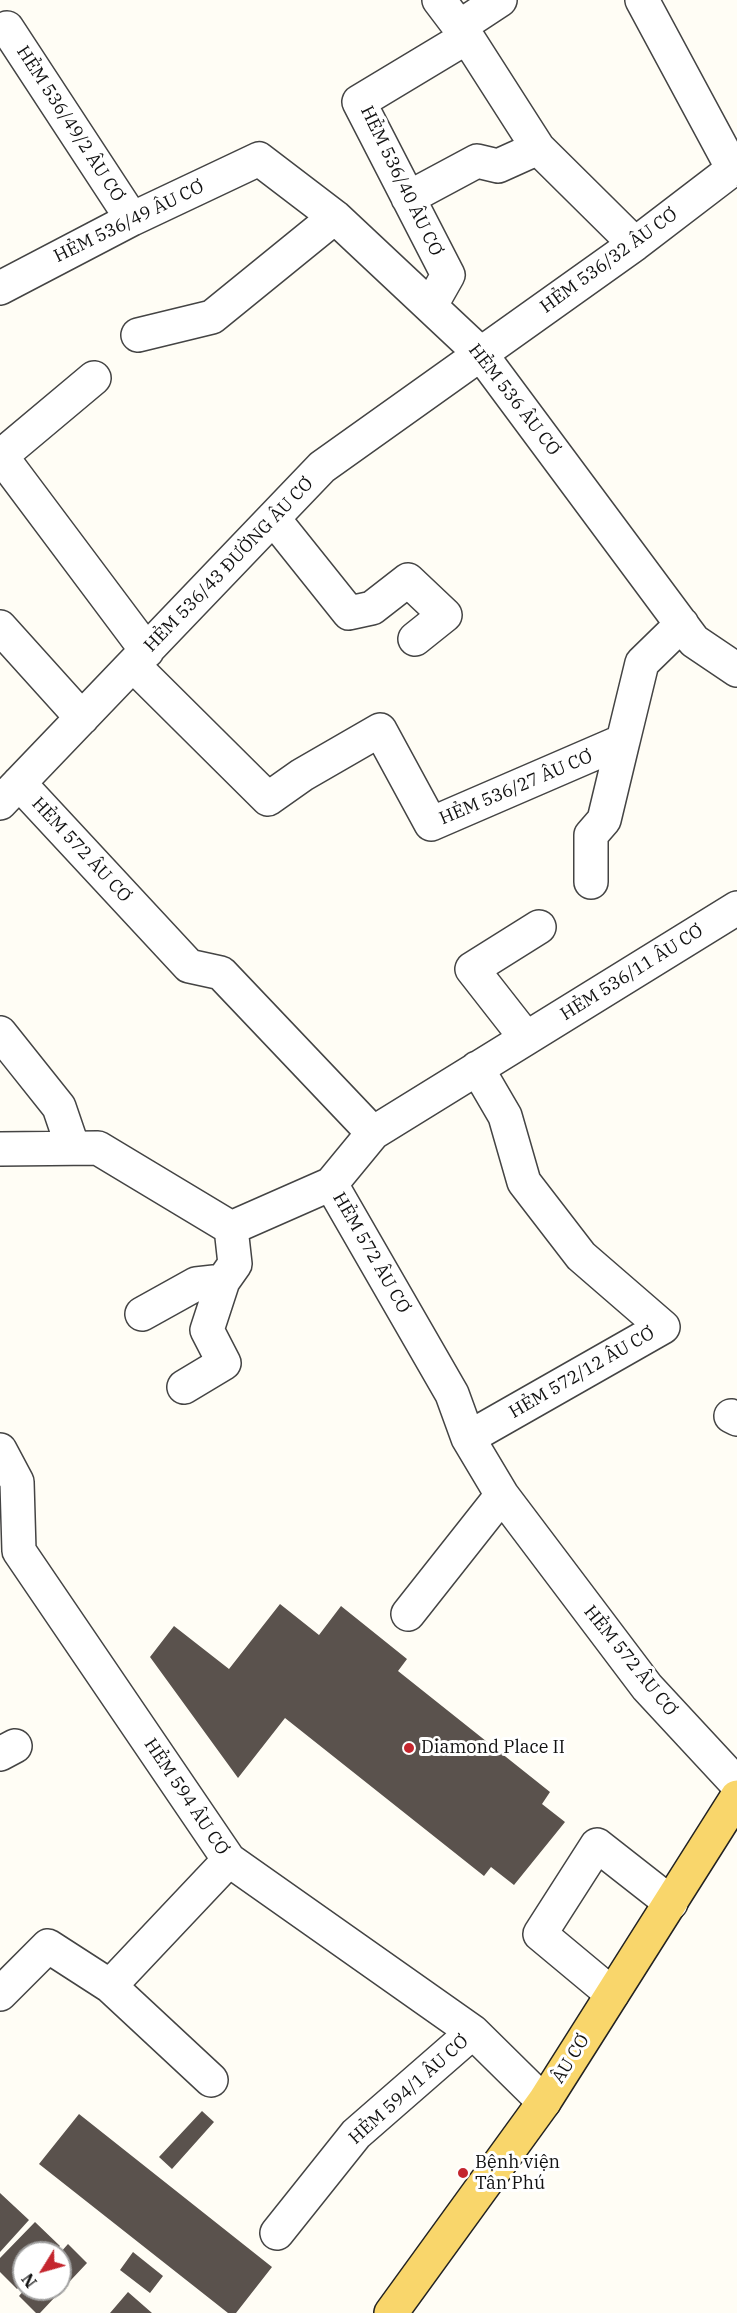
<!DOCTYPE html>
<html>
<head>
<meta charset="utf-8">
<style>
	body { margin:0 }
	#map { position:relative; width:737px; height:2313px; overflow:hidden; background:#fffdf5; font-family:"IBM Plex Serif",serif }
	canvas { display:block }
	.north { position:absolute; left:12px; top:2241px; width:60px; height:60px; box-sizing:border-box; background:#fff; border:2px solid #a0a0a0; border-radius:50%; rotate:233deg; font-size:16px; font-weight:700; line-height:24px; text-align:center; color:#111 }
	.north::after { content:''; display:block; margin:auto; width:21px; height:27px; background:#c4262e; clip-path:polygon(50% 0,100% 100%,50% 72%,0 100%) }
</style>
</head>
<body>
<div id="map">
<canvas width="737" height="2313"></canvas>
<div class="north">N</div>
</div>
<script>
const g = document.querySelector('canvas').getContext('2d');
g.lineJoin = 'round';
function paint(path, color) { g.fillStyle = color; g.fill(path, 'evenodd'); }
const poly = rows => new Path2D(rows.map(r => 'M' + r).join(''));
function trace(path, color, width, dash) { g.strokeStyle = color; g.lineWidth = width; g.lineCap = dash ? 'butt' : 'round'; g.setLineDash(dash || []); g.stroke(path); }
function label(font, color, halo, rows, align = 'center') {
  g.font = font + ' "IBM Plex Serif",serif'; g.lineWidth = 6; g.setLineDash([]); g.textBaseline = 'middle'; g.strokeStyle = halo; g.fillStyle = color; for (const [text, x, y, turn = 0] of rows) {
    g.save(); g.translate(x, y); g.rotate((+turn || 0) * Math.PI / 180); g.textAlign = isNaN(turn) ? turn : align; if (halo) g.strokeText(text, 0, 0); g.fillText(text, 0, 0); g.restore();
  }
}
paint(poly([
	[280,1604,319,1635,341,1606,407,1659,398,1671,550,1792,542,1804,565,1822,514,1885,491,1867,484,1876,285,1718,238,1778,150,1657,174,1626,229,1669],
	[202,2111,214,2122,172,2169,159,2157],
	[79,2114,272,2267,236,2313,228,2313,39,2164],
	[0,2193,29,2220,0,2252],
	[35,2222,60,2246,53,2253,24,2253,24,2282,17,2289,0,2272,0,2258],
	[68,2244,87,2263,40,2313,36,2313,19,2296,25,2289,60,2289,60,2253],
	[133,2252,163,2276,150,2293,120,2270],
	[128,2292,152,2313,110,2313]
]), '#5a524d');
const minor = poly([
	[439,0,467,37,538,148,635,244],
	[642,0,733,169],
	[459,27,500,0],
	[7,28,132,219],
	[408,198,477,161,498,166,538,148],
	[0,288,132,219,259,159,335,217,480,353,694,641,737,670],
	[431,305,448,275,359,102,467,37],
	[138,335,212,317,335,217],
	[94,378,1,456,147,651],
	[273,518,349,613,372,608,408,580,445,615,415,639],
	[0,627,82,718],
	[133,665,268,799,302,775,380,730,431,824,623,741,642,663,682,624],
	[19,783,189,966,221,973,373,1133,331,1184,452,1394,468,1438,502,1495,647,1687,737,1784],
	[0,803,322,467,635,244,733,169,737,168],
	[591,882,591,835,604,820,623,741],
	[0,1033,59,1107,73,1148],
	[526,1038,472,969,539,927],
	[373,1133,737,908],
	[0,1149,98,1148,231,1228,331,1184],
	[142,1314,196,1284,223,1281],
	[184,1387,224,1363,207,1330,223,1281,235,1264,231,1228],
	[731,1416,737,1419],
	[468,1438,663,1327,581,1256,524,1182,505,1116,477,1068],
	[0,1450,17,1482,19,1551,229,1860,473,2032,544,2102],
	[408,1614,502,1495],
	[0,1754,15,1746],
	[0,1994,48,1946,110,1986],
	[612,1994,540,1934,597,1845,671,1903],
	[211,2080,110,1986,229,1860],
	[277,2233,356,2134,473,2032]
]);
const major = poly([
	[391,2313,544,2102,737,1797]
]);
trace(minor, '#444', 36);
trace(major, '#222', 36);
trace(minor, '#fff', 33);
trace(major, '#f9d66b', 33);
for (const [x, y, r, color] of [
	[409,1748,6,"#c4262e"],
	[463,2173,6,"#c4262e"]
]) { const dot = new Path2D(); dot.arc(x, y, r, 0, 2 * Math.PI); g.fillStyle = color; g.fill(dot); trace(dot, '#fff', 2); }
label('18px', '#111', '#fff', [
	["HẺM 536/49/2 ÂU CƠ",70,124,57],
	["HẺM 536/40 ÂU CƠ",401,181,64],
	["HẺM 536/49 ÂU CƠ",129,222,-26],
	["HẺM 536/32 ÂU CƠ",609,261,-36],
	["HẺM 536 ÂU CƠ",514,400,52],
	["HẺM 536/43 ĐƯỜNG ÂU CƠ",229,565,-46],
	["HẺM 536/27 ÂU CƠ",516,788,-23],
	["HẺM 572 ÂU CƠ",81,850,47],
	["HẺM 536/11 ÂU CƠ",632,973,-32],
	["HẺM 572 ÂU CƠ",371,1253,60],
	["HẺM 572/12 ÂU CƠ",582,1373,-30],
	["HẺM 572 ÂU CƠ",630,1661,51],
	["HẺM 594 ÂU CƠ",186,1797,56],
	["ÂU CƠ",571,2059,-58],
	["HẺM 594/1 ÂU CƠ",409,2090,-42]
]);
label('18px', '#111', '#fff', [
	["Diamond Place II",421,1748],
	["Bệnh viện",475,2163],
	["Tân Phú",475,2184]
], 'left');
</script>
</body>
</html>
